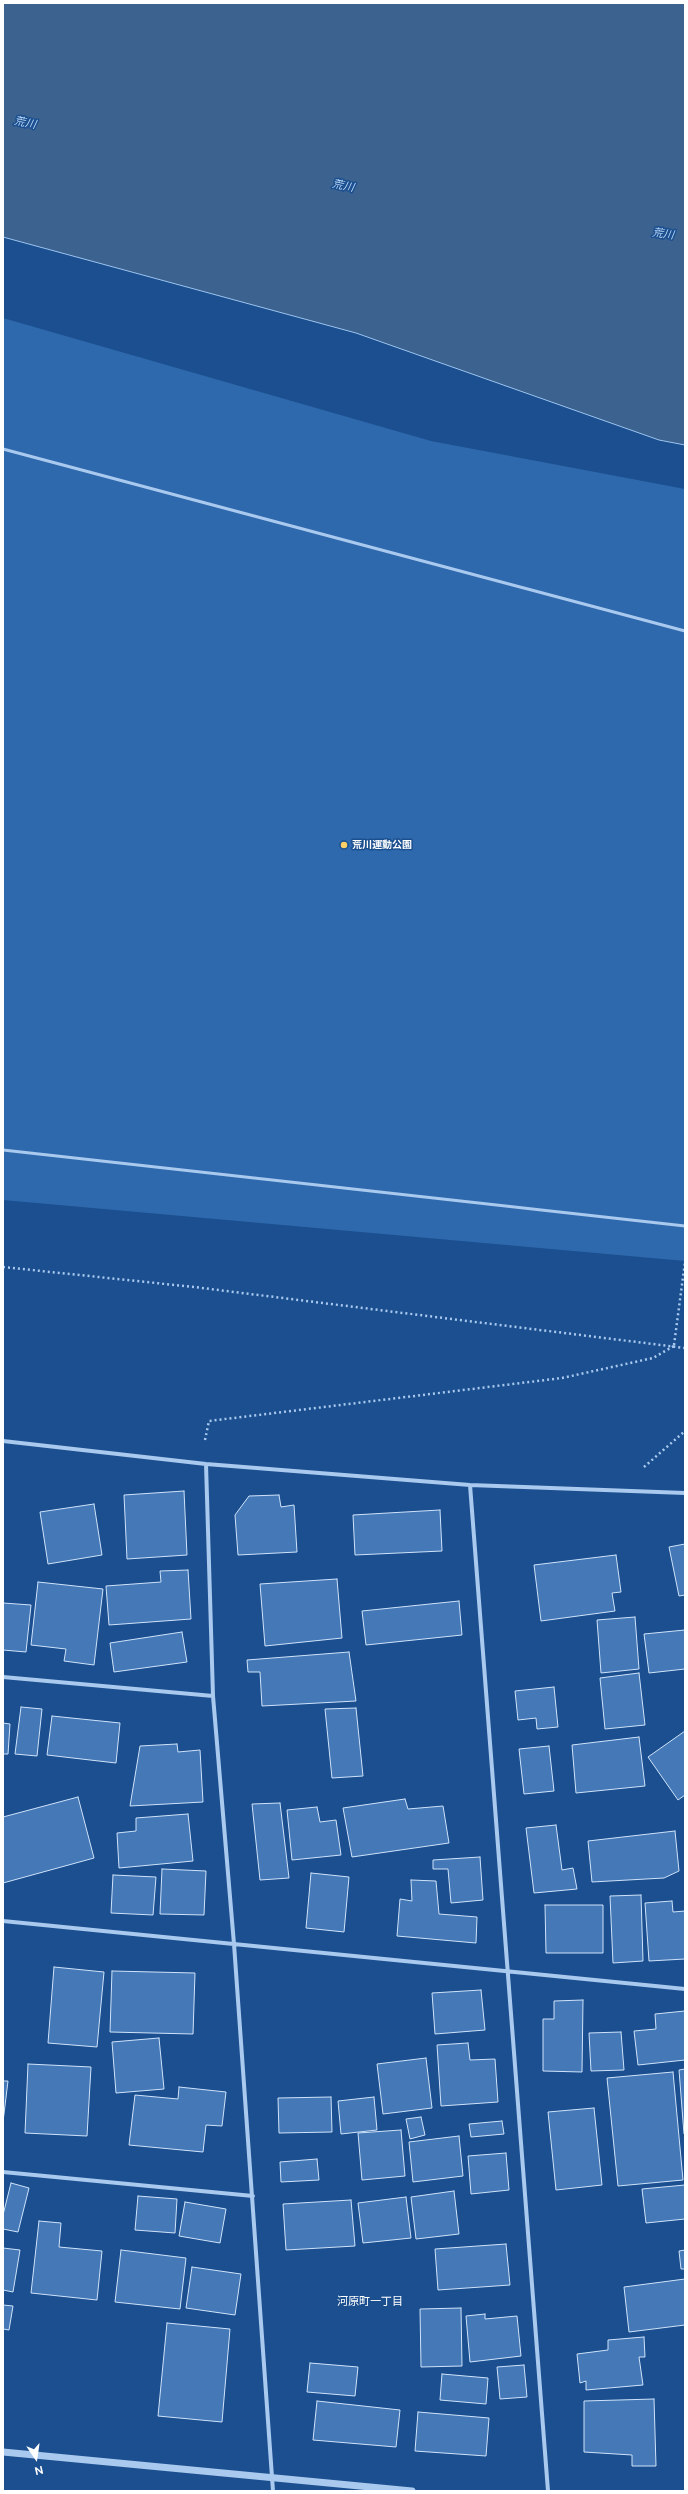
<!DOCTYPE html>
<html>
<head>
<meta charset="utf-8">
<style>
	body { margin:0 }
	#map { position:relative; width:688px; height:2494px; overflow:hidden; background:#1b4f8f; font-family:Figtree,sans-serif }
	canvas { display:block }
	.frame { position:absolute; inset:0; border:4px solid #fff; pointer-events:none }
	.north { position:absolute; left:16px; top:2438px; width:40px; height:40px; -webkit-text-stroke:3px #1b4f8f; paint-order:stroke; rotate:167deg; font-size:11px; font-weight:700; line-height:16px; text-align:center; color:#fff }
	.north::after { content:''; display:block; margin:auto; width:14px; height:18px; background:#fff; clip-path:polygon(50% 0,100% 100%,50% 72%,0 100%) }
</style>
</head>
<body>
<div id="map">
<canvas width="688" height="2494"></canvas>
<div class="frame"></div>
<div class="north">N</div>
</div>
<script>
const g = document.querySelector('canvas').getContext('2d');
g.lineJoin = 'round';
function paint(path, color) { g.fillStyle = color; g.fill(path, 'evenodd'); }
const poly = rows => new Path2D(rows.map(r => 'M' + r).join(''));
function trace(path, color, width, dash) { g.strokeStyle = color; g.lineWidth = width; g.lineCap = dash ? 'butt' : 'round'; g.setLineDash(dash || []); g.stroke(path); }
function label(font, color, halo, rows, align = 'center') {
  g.font = font + ' Figtree,"Noto Sans JP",sans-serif'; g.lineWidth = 3; g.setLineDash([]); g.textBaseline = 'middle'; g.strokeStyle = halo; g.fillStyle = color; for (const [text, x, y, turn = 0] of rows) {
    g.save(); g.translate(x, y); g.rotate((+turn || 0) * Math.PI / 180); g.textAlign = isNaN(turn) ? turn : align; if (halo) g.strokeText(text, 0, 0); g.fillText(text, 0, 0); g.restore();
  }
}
paint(poly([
	[3,318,431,441,685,489,685,1261,3,1200]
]), '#2e69ad');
const water = poly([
	[3,3,685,3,685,445,659,440,356,333,3,237,3,3]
]);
paint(water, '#3c6290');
trace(water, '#9cc4f0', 1);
const building = poly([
	[184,1491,187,1555,127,1559,124,1495,184,1491],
	[279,1495,281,1507,294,1505,297,1552,238,1555,235,1515,249,1496,279,1495],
	[94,1504,102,1555,48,1564,40,1512,94,1504],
	[440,1510,442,1551,355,1555,353,1515,440,1510],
	[685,1544,685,1595,679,1596,669,1547,685,1544],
	[616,1555,621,1592,612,1593,615,1611,541,1621,534,1565,616,1555],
	[188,1570,191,1619,109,1625,106,1586,161,1582,160,1571,188,1570],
	[337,1579,342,1638,265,1646,260,1584,337,1579],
	[38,1582,103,1589,94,1665,64,1661,66,1649,31,1645,38,1582],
	[459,1601,462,1635,366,1645,362,1611,459,1601],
	[3,1603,31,1605,26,1652,3,1650,3,1603],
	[635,1617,639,1669,601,1673,597,1620,635,1617],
	[685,1630,685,1669,649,1673,644,1634,685,1630],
	[182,1632,187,1662,114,1672,110,1643,182,1632],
	[349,1652,356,1701,262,1706,260,1672,248,1672,247,1660,349,1652],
	[639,1673,645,1725,605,1729,600,1678,639,1673],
	[554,1687,558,1727,537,1729,536,1718,518,1720,515,1691,554,1687],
	[21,1707,42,1709,37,1756,15,1754,21,1707],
	[356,1708,363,1776,332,1778,325,1709,356,1708],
	[52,1716,120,1723,116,1763,47,1755,52,1716],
	[3,1723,10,1724,8,1754,3,1754,3,1723],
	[685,1731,685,1795,678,1800,648,1757,685,1731],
	[639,1737,645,1786,576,1793,572,1745,639,1737],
	[177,1744,178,1752,200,1750,203,1802,130,1806,140,1746,177,1744],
	[549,1746,554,1791,524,1794,519,1749,549,1746],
	[78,1797,94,1858,3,1883,3,1817,78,1797],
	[405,1799,408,1809,443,1806,449,1843,352,1857,343,1808,405,1799],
	[280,1803,289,1878,260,1880,252,1804,280,1803],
	[317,1807,320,1822,336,1820,341,1855,292,1860,287,1810,317,1807],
	[188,1814,193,1861,119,1868,117,1833,136,1831,136,1818,188,1814],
	[556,1825,562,1870,573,1868,577,1889,534,1893,526,1828,556,1825],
	[675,1831,679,1871,664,1878,592,1882,588,1841,675,1831],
	[480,1857,483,1900,451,1903,448,1869,433,1869,433,1860,480,1857],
	[162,1869,206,1871,204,1915,160,1914,162,1869],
	[311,1873,349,1877,344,1932,306,1928,311,1873],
	[113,1875,156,1877,153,1915,111,1913,113,1875],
	[411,1880,436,1881,439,1914,477,1917,476,1943,397,1936,400,1899,412,1901,411,1880],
	[641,1895,643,1961,613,1963,610,1896,641,1895],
	[672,1901,673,1912,685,1911,685,1959,649,1961,645,1903,672,1901],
	[545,1905,603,1905,603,1953,546,1953,545,1905],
	[54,1967,104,1972,97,2047,48,2043,54,1967],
	[112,1971,195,1973,193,2034,110,2032,112,1971],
	[481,1990,485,2030,435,2034,432,1993,481,1990],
	[583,2000,582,2072,543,2071,543,2019,554,2019,554,2001,583,2000],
	[685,2011,685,2060,638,2065,634,2031,656,2029,655,2014,685,2011],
	[621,2032,624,2070,591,2071,589,2033,621,2032],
	[159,2038,164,2089,116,2093,112,2042,159,2038],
	[468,2043,470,2060,495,2059,498,2102,441,2106,437,2045,468,2043],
	[426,2058,432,2108,383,2114,377,2064,426,2058],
	[28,2064,91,2067,87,2136,25,2133,28,2064],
	[685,2069,685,2134,684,2134,679,2070,685,2069],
	[673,2072,683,2180,618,2186,607,2078,673,2072],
	[3,2081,8,2081,3,2122,3,2081],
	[179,2087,226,2092,222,2126,206,2125,203,2152,129,2145,135,2095,178,2099,179,2087],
	[331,2097,332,2132,279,2133,278,2098,331,2097],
	[374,2097,377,2130,341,2134,338,2101,374,2097],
	[594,2108,602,2185,556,2190,548,2112,594,2108],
	[421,2117,425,2135,410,2139,406,2119,421,2117],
	[502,2121,504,2134,471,2137,469,2124,502,2121],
	[401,2130,405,2176,362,2180,358,2133,401,2130],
	[459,2136,463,2176,413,2182,409,2142,459,2136],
	[506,2153,509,2190,471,2194,468,2156,506,2153],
	[317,2159,319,2180,281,2182,280,2162,317,2159],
	[11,2183,29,2188,18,2232,3,2229,3,2215,11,2183],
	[685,2185,685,2219,646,2223,642,2189,685,2185],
	[454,2191,459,2234,416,2239,411,2197,454,2191],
	[138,2196,177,2199,175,2233,135,2230,138,2196],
	[406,2197,411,2238,363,2243,358,2203,406,2197],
	[351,2200,355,2246,286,2250,283,2204,351,2200],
	[185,2202,226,2209,220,2243,179,2236,185,2202],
	[39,2221,61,2223,59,2247,102,2251,97,2300,31,2293,39,2221],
	[506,2244,510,2285,438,2290,435,2249,506,2244],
	[3,2248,20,2250,13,2292,3,2290,3,2248],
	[121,2250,186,2258,180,2309,115,2302,121,2250],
	[685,2250,685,2269,681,2269,679,2251,685,2250],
	[192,2267,241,2274,235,2315,186,2308,192,2267],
	[685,2279,685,2325,629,2332,624,2287,685,2279],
	[3,2305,13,2306,9,2330,3,2329,3,2305],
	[461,2308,462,2366,421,2367,420,2309,461,2308],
	[485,2314,485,2319,517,2316,521,2356,470,2362,466,2316,485,2314],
	[167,2323,230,2329,222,2422,158,2416,167,2323],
	[644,2337,645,2357,639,2357,643,2385,586,2390,586,2381,580,2383,577,2354,608,2350,608,2340,644,2337],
	[310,2363,358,2367,355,2396,307,2392,310,2363],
	[524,2365,527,2397,500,2399,497,2367,524,2365],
	[442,2374,488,2378,486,2404,440,2400,442,2374],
	[654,2399,656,2466,632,2466,632,2455,584,2452,584,2401,654,2399],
	[317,2401,400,2410,396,2447,313,2440,317,2401],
	[418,2412,489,2418,486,2456,415,2451,418,2412]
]);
paint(building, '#4478b7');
trace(building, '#cfe3fa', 1);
trace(poly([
	[3,1267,194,1287,685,1348],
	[674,1345,685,1262],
	[205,1440,209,1421,562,1378,653,1358,674,1346],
	[644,1467,685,1431]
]), '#a9c9ee', 2.5, [2, 3]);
trace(poly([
	[3,449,685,631],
	[3,1150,685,1226]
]), '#a9c9ee', 3);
trace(poly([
	[3,1441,206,1464,470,1485,685,1493],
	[206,1464,213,1696,234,1944,273,2491],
	[470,1485,548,2491],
	[3,1677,213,1696],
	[3,1921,685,1989],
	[3,2172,253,2196]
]), '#a9c9ee', 4);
trace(poly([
	[3,2452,412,2491]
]), '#a9c9ee', 7);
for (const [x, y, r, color] of [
	[344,845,4,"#ffd166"]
]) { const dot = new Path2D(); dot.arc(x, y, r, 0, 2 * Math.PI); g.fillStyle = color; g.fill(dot); trace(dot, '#1b4f8f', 1.5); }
label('bold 10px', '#fff', '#1b4f8f', [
	["荒川運動公園",352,845]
], 'left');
label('italic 11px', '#b5d3f5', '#1b4f8f', [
	["荒川",25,123,11],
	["荒川",343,186,11],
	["荒川",663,234,8]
]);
label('11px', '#fff', '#1b4f8f', [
	["河原町一丁目",370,2302]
]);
</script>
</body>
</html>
